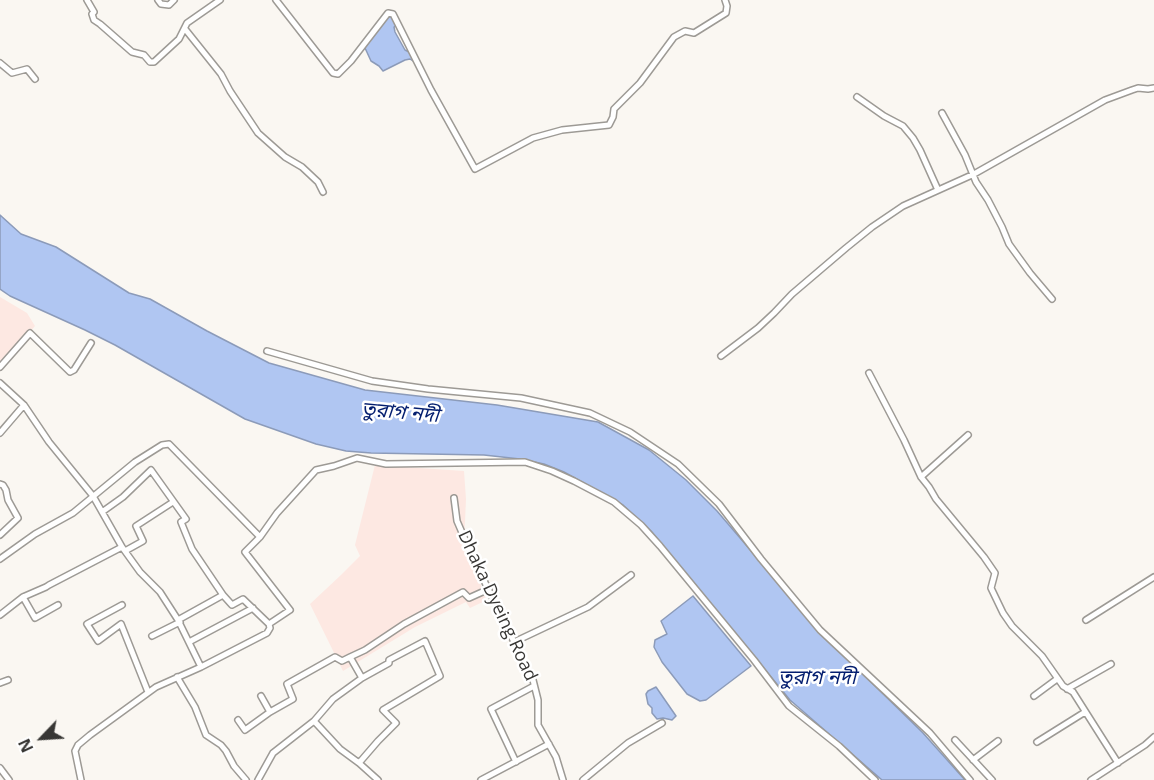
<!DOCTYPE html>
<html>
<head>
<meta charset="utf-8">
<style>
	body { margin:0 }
	#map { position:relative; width:1154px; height:780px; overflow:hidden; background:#faf7f2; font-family:"Open Sans",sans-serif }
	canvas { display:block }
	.north { position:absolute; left:12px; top:708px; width:60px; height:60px; -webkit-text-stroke:4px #fff; paint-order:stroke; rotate:245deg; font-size:16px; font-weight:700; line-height:24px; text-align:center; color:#383735 }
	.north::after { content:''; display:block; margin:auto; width:21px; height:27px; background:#383735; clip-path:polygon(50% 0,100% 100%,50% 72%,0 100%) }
</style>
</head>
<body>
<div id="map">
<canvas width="1154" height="780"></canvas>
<div class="north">N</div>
</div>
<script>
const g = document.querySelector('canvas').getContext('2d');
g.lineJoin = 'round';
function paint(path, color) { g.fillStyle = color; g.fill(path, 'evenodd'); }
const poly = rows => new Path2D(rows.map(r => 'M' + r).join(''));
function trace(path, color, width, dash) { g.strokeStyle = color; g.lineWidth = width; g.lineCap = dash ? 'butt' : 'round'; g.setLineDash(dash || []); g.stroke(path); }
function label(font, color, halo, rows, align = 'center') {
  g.font = font + ' "Open Sans","Noto Sans Bengali",sans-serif'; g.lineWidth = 5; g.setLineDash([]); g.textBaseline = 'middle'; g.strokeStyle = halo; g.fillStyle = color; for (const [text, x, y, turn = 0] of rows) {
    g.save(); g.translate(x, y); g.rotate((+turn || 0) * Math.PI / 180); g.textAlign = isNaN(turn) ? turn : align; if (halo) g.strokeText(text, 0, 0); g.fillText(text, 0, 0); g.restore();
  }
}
paint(poly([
	[0,297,27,313,35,326,0,368],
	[375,465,464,471,466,499,464,544,487,600,470,608,466,602,415,627,343,671,310,604,341,575,360,556,355,545]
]), '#fde8e2');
const water = poly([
	[387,17,393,17,397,25,394,27,395,32,405,50,411,53,415,59,413,61,410,59,405,60,383,71,379,66,371,61,365,48,367,44,387,17],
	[0,215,21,234,56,247,129,293,150,299,207,331,269,363,365,390,497,405,598,422,649,450,686,480,717,511,822,634,923,733,965,780,882,780,790,700,651,531,623,505,564,472,544,464,520,459,484,455,371,453,346,451,316,444,245,419,115,345,85,330,10,296,0,289,0,215],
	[693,596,751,666,706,700,700,701,687,694,662,662,654,647,655,640,667,634,661,621,693,596],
	[656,687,676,716,672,720,663,718,657,719,652,713,652,708,648,704,646,694,648,691,656,687]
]);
paint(water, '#b0c6f2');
trace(water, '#8c9bb9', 1.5);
const street = poly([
	[87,0,94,12,92,14,94,20,100,24,132,52,144,55,150,62,154,62,179,39,187,23,220,0],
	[158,0,161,4,169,5,174,0],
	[276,0,333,73,338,74,351,61,388,13,393,14,431,90,475,169,533,138,562,130,609,125,613,117,614,109,640,83,674,37,685,31,694,33,726,13,727,6,725,0],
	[185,29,221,74,230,91,258,133,285,157,302,167,318,182,323,192],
	[0,63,12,73,27,69,35,79],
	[857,97,884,116,903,126,913,138,920,150,938,190],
	[942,113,965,155,976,182,988,200,1002,227,1009,244,1030,273,1052,299],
	[267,351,372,381,428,389,521,398,590,413,630,432,678,464,719,504,761,559,820,630,930,733,970,780],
	[721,356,758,328,774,313,792,294,846,248,872,227,903,206,974,174,1105,100,1132,90,1138,88,1148,89,1154,88],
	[0,367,30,333,70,372,74,370,91,343],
	[869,373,904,440,921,477,929,487,936,499,984,557,995,573,991,588,1003,613,1012,626,1042,656,1063,686,1073,692,1118,763],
	[0,383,24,405,49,442,93,496,122,547,140,572,160,592,178,620,201,667],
	[0,433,24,405],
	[921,477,968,435],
	[0,484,3,485,6,490,8,500,18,518,0,535],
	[454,498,457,521,473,558,514,642,522,661,533,680,538,700,538,725,556,757,563,780],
	[102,512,123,497,151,470,186,519,181,522,192,549,223,595,232,605,243,599,269,624],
	[260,537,277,513,316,470,334,466,357,458,386,464,525,462,552,471,574,481,614,502,641,525,660,546,754,660,789,706,839,746,875,780],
	[125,551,143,541,136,526,173,502],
	[0,559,35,534,73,513,135,462,162,445,169,444,260,537,245,552,290,610,269,624,270,628,267,633,201,667,156,687,90,735,78,745,75,751,81,780],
	[58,605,35,618,23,597,46,587,49,585,122,547],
	[122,605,87,624,98,641,121,624,148,692],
	[0,615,23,597],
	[178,620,223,595],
	[1086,620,1154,577],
	[152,636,180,622],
	[189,642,253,608],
	[514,642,588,607,631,575],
	[177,677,195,707,206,735,221,745,226,751,234,766,246,780],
	[0,683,8,680],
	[1067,689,1111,664],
	[261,696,270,712,293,699,287,684,335,657,342,661,350,657],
	[1034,696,1057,679],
	[238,720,245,730,270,712],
	[955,740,992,780],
	[1037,742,1085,712],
	[973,760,998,741],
	[516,762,491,709,534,686],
	[359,763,340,749,314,721,333,699,362,678],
	[0,768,9,780],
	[258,780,273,753,314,721],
	[378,780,359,763,378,741,396,723,383,710,440,676,425,641,389,660,389,663,362,678,350,657,365,650,404,624,463,592,469,598,489,589],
	[481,780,549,744],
	[583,780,628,743,662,723],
	[1091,780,1145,745,1154,737]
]);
trace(street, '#9d9a95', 8);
trace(street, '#fff', 5);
label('18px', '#383735', '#fff', [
	["Dhaka Dyeing Road",497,606,65]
]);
label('italic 20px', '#041e6f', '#fff', [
	["তুরাগ নদী",400,413,5],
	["তুরাগ নদী",817,678]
]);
</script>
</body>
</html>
